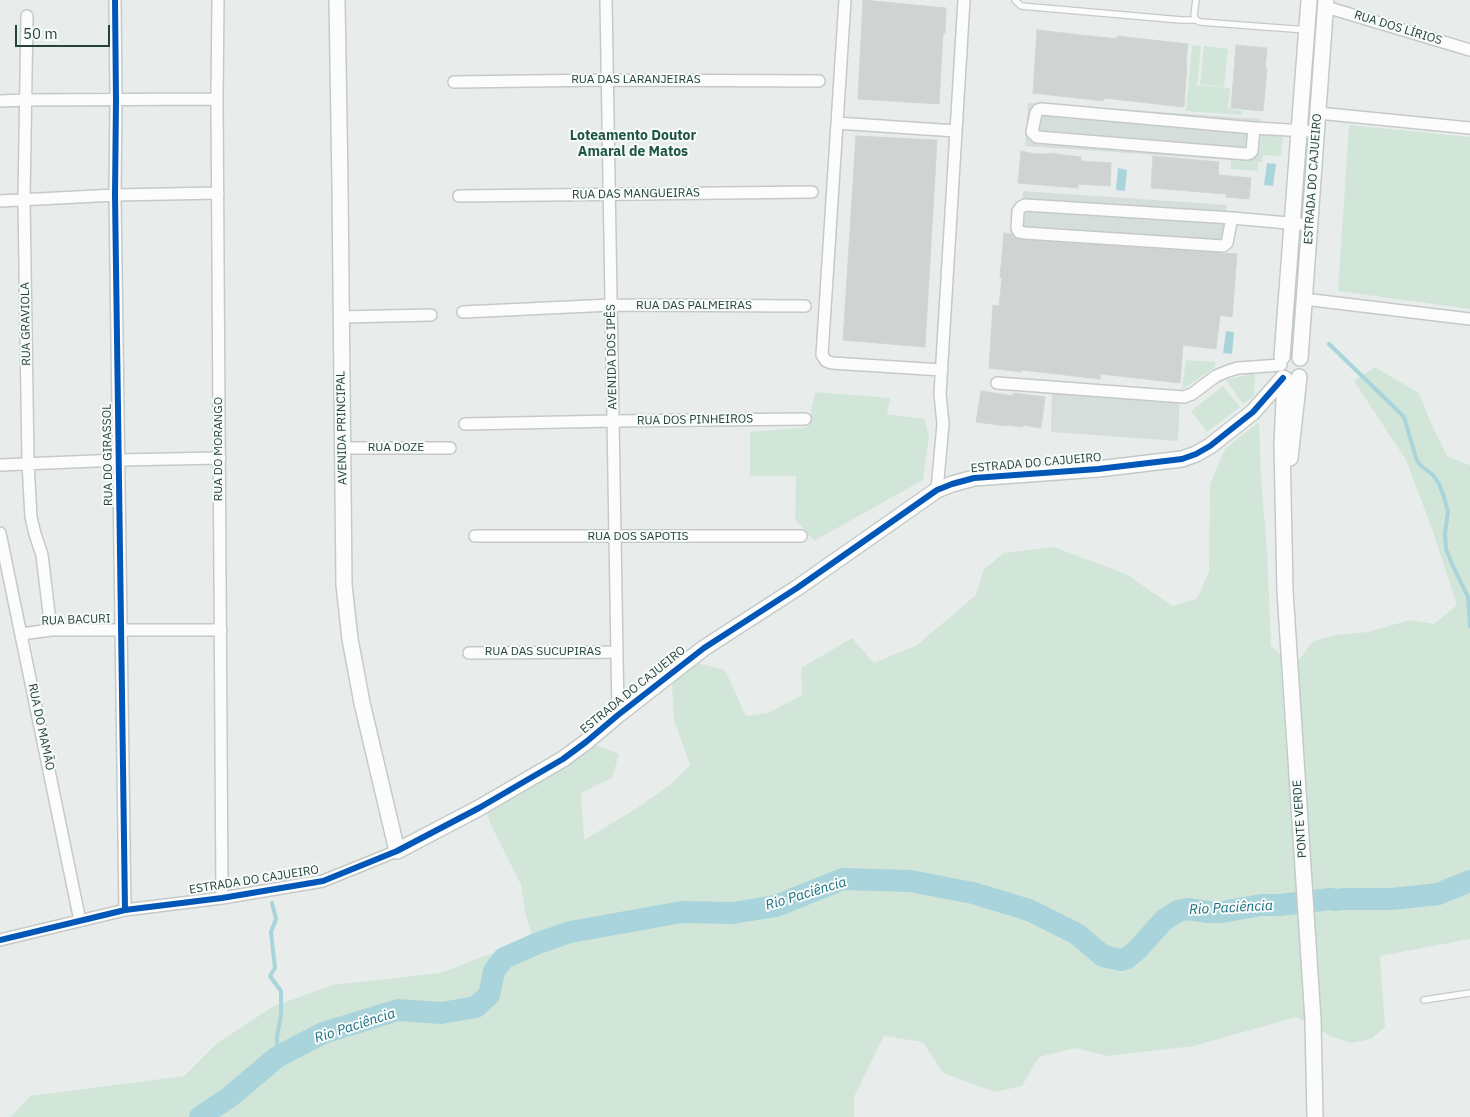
<!DOCTYPE html>
<html>
<head>
<meta charset="utf-8">
<style>
	body { margin:0 }
	#map { position:relative; width:1470px; height:1117px; overflow:hidden; background:#e8edeb; font-family:"IBM Plex Sans",sans-serif }
	canvas { display:block }
	.scale { position:absolute; left:15px; top:25px; width:95px; height:22px; box-sizing:border-box; border:2px solid #24423a; border-top:0; padding-left:6px; font-size:15px; line-height:18px; white-space:nowrap; color:#24423a; -webkit-text-stroke:4px #f7fbf9; paint-order:stroke }
</style>
</head>
<body>
<div id="map">
<canvas width="1470" height="1117"></canvas>
<div class="scale">50 m</div>
</div>
<script>
const g = document.querySelector('canvas').getContext('2d');
g.lineJoin = 'round';
function paint(path, color) { g.fillStyle = color; g.fill(path, 'evenodd'); }
const poly = rows => new Path2D(rows.map(r => 'M' + r).join(''));
function trace(path, color, width, dash) { g.strokeStyle = color; g.lineWidth = width; g.lineCap = dash ? 'butt' : 'round'; g.setLineDash(dash || []); g.stroke(path); }
function label(font, color, halo, rows, align = 'center') {
  g.font = font + ' "IBM Plex Sans",sans-serif'; g.lineWidth = 4; g.setLineDash([]); g.textBaseline = 'middle'; g.strokeStyle = halo; g.fillStyle = color; for (const [text, x, y, turn = 0] of rows) {
    g.save(); g.translate(x, y); g.rotate((+turn || 0) * Math.PI / 180); g.textAlign = isNaN(turn) ? turn : align; if (halo) g.strokeText(text, 0, 0); g.fillText(text, 0, 0); g.restore();
  }
}
paint(poly([
	[1028,103,1261,119,1259,162,1025,146],
	[1023,191,1227,205,1221,246,1021,233],
	[1052,385,1180,392,1178,441,1051,432]
]), '#d6dedb');
paint(poly([
	[1192,45,1201,46,1197,85,1230,88,1228,109,1242,111,1241,115,1186,111],
	[1204,46,1228,49,1224,87,1200,84],
	[1349,125,1470,137,1470,309,1338,291],
	[1261,132,1283,134,1281,156,1263,155,1262,162,1258,162,1258,171,1231,169,1231,159,1259,161],
	[1186,360,1215,362,1215,367,1182,390],
	[1375,367,1419,393,1430,421,1448,457,1470,465,1470,939,1380,956,1385,1027,1371,1039,1351,1043,1330,1036,1296,1017,1194,1046,1107,1056,1075,1048,1039,1057,1022,1086,995,1092,943,1073,923,1042,884,1036,854,1097,854,1117,11,1117,30,1096,184,1076,216,1044,272,1007,332,985,440,973,533,938,526,917,521,885,490,823,486,810,595,745,619,754,612,778,581,793,584,840,634,810,670,785,690,765,674,720,672,685,694,662,725,670,746,716,768,713,802,695,801,668,852,638,874,663,917,645,976,595,984,569,1004,553,1054,547,1128,575,1172,606,1197,599,1209,571,1210,484,1225,449,1259,422,1261,479,1267,549,1271,646,1292,665,1299,660,1313,641,1336,635,1368,632,1410,620,1434,624,1457,605,1432,529,1406,460,1354,381],
	[1255,373,1254,396,1243,404,1226,380],
	[1223,386,1240,407,1207,432,1191,411],
	[815,392,890,398,887,414,924,419,929,436,923,480,814,541,795,519,796,476,750,476,750,432,808,427]
]), '#d1e6d8');
paint(poly([
	[1267,163,1276,164,1273,186,1264,185],
	[1118,168,1127,170,1125,191,1116,190],
	[1226,331,1234,332,1232,354,1223,353]
]), '#a9d4db');
trace(poly([
	[1329,344,1394,407,1404,417,1416,458,1420,465,1433,475,1439,484,1444,497,1448,512,1445,533,1446,549,1452,564,1468,597,1470,626],
	[272,903,276,919,271,932,275,968,270,976,281,991,281,1015,277,1036,277,1057]
]), '#a9d4db', 4);
trace(poly([
	[200,1117,231,1096,277,1057,323,1033,398,1010,441,1013,476,1007,489,995,494,971,504,958,536,944,570,932,682,912,733,913,776,906,843,879,910,881,973,893,1029,910,1077,934,1103,956,1121,960,1127,958,1137,950,1164,920,1178,911,1187,909,1209,912,1222,912,1261,905,1280,905,1330,899,1337,900,1343,899,1391,899,1438,894,1470,881]
]), '#a9d4db', 22);
const building = poly([
	[863,0,946,8,945,33,943,33,939,104,858,99,863,0],
	[1037,30,1117,39,1117,36,1188,44,1186,63,1187,64,1184,107,1104,98,1103,101,1033,93,1037,30],
	[1236,45,1267,48,1265,68,1267,68,1263,111,1231,108,1236,45],
	[856,136,937,140,925,347,843,340,856,136],
	[1021,151,1035,154,1049,154,1049,153,1081,157,1081,161,1111,163,1110,186,1078,184,1078,188,1018,183,1021,151],
	[1153,156,1219,162,1218,175,1251,178,1249,199,1226,197,1226,194,1151,188,1153,156],
	[1004,233,1012,234,1015,238,1025,240,1237,254,1232,317,1220,315,1216,349,1183,345,1180,383,1101,374,1100,379,1021,370,1021,372,989,368,993,305,999,306,1002,278,1000,277,1004,233],
	[981,391,1013,396,1013,393,1045,397,1041,428,1023,425,1022,427,1007,425,1007,426,976,422,981,391]
]);
paint(building, '#cfd4d2');
trace(building, '#d1d6d4', 1);
const lane = poly([
	[1015,0,1021,6,1181,20,1196,20,1200,22,1307,30],
	[1196,0,1194,15,1196,20],
	[1424,1000,1470,993]
]);
const street = poly([
	[115,0,116,99,115,195,125,910],
	[218,0,217,99,222,898],
	[606,0,618,715],
	[845,0,822,355,826,361,832,363,942,370],
	[1326,7,1470,50],
	[27,16,24,199,28,463,31,517,35,534,42,555,51,630],
	[454,82,608,80,819,81],
	[0,101,26,100,217,99],
	[1318,113,1470,128],
	[837,123,956,131],
	[1254,128,1252,151,1250,153,1247,154,1037,137,1032,132,1036,113,1038,110,1041,109,1254,128,1307,131],
	[459,196,812,192],
	[0,201,115,195,218,193],
	[1232,218,1227,243,1223,246,1025,233,1019,232,1017,228,1018,211,1021,207,1025,205,1232,218,1310,225],
	[1304,299,1470,319],
	[463,312,611,305,805,306],
	[341,317,431,315],
	[997,383,1184,397,1192,394,1216,376,1228,371,1238,368,1281,365],
	[465,424,613,421,805,419],
	[343,448,450,448],
	[0,465,119,460,220,458],
	[937,490,943,424,940,394,964,0],
	[0,533,80,921],
	[475,536,801,536],
	[21,634,51,630,221,630],
	[469,653,617,652],
	[0,940,125,910,222,898,323,881,397,851]
]);
const secondary = poly([
	[337,0,340,186,344,585,350,639,362,703,397,851,479,808,563,759,586,742,618,715,704,648,797,588,937,490,952,484,974,478,1098,469,1182,459,1196,454,1210,446,1253,412,1283,378],
	[1282,357,1309,0],
	[1300,358,1326,0],
	[1285,379,1282,444,1285,591,1313,1020,1315,1117],
	[1290,458,1299,377]
]);
trace(lane, '#c5cac8', 8);
trace(street, '#c5cac8', 14);
trace(secondary, '#c3cbc8', 18);
trace(lane, '#fcfcfc', 5.5);
trace(street, '#fcfcfc', 11);
trace(secondary, '#fcfcfc', 15);
trace(poly([
	[115,0,116,99,115,195,125,910],
	[0,940,125,910,222,898,323,881,397,851,479,808,563,759,586,742,618,715,704,648,797,588,937,490,952,484,974,478,1098,469,1182,459,1196,454,1210,446,1253,412,1283,378]
]), '#0057b8', 6);
label('12px', '#24423a', '#f7fbf9', [
	["RUA DOS LÍRIOS",1398,28,17],
	["RUA DAS LARANJEIRAS",636,80],
	["ESTRADA DO CAJUEIRO",1313,179,-86],
	["RUA DAS MANGUEIRAS",636,194,-1],
	["RUA DAS PALMEIRAS",694,306],
	["RUA GRAVIOLA",26,324,-91],
	["AVENIDA DOS IPÊS",612,357,-91],
	["RUA DOS PINHEIROS",695,420,-1],
	["AVENIDA PRINCIPAL",342,428,-91],
	["RUA DOZE",396,448],
	["RUA DO MORANGO",219,449,-90],
	["RUA DO GIRASSOL",108,455,-91],
	["ESTRADA DO CAJUEIRO",1036,463,-5],
	["RUA DOS SAPOTIS",638,537],
	["RUA BACURI",76,620,-2],
	["RUA DAS SUCUPIRAS",543,652],
	["ESTRADA DO CAJUEIRO",633,690,-39],
	["RUA DO MAMÃO",41,727,78],
	["PONTE VERDE",1300,819,-94],
	["ESTRADA DO CAJUEIRO",254,880,-9]
]);
label('bold 14px', '#1f5548', '#f7fbf9', [
	["Loteamento Doutor",633,136],
	["Amaral de Matos",633,152]
]);
label('italic 14px', '#1c6f80', '#f7fbf9', [
	["Rio Paciência",806,894,-17],
	["Rio Paciência",1231,908,-3],
	["Rio Paciência",355,1026,-18]
]);
</script>
</body>
</html>
